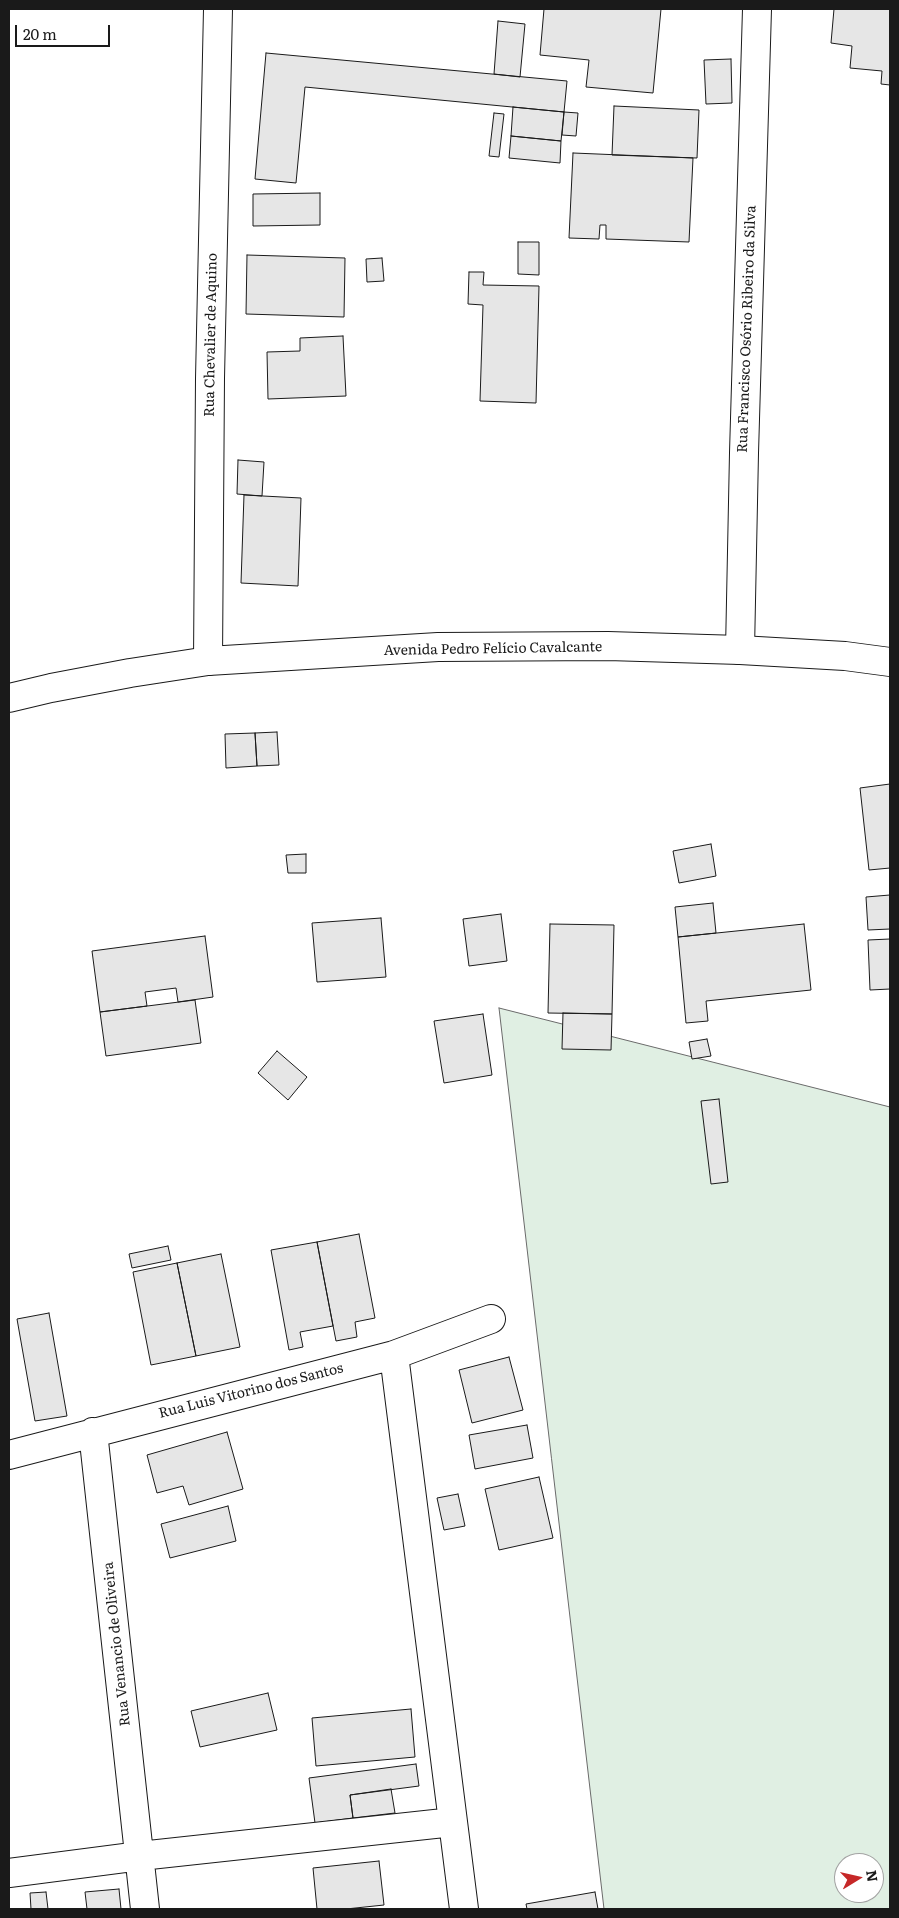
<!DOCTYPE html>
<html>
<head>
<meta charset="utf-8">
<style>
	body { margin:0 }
	#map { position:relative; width:899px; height:1918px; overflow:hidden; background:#fff; font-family:Literata,serif }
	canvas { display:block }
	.frame { position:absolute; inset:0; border:10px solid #1a1a1a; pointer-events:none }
	.north { position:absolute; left:834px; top:1853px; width:50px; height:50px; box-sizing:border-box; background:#fff; border:1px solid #a3a3a3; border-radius:50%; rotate:81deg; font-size:14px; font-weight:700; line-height:20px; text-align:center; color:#1a1a1a }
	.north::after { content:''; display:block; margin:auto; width:18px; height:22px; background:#c62828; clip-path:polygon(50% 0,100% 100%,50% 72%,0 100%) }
	.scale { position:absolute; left:15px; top:25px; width:95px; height:22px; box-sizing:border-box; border:2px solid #1a1a1a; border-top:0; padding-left:6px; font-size:15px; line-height:18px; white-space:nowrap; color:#1a1a1a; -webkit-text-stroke:4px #fff; paint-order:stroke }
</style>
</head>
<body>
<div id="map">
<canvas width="899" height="1918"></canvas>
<div class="frame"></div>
<div class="north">N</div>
<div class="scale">20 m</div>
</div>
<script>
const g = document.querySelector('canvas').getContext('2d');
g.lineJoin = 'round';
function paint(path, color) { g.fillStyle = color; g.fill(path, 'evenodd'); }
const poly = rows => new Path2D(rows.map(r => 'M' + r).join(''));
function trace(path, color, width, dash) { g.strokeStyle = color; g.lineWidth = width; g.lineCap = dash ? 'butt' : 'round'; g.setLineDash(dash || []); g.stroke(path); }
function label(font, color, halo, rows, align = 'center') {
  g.font = font + ' Literata,serif'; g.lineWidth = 4; g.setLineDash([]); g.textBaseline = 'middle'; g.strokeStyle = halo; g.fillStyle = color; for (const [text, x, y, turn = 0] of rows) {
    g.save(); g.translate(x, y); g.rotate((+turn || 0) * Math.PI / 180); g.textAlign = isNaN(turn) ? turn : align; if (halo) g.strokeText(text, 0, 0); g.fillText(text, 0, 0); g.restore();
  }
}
const green = poly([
	[499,1008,890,1107,890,1909,604,1909,499,1008],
	[844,1863,874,1863,874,1893,844,1893,844,1863]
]);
paint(green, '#e0efe3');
trace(green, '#6a6a6a', 1);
const building = poly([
	[544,9,661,9,653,93,586,87,589,60,540,55,544,9],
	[834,9,890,9,890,85,881,84,882,71,850,68,852,46,831,43,834,9],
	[498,21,525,24,520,77,494,74,498,21],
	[266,53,567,81,564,112,305,87,296,183,255,179,266,53],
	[731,59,732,103,706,104,704,60,731,59],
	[614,106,699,110,697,158,612,155,614,106],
	[513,107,564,112,561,141,511,136,513,107],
	[564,112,578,113,576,136,562,135,564,112],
	[494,113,504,114,499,157,489,156,494,113],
	[511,136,561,141,560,163,509,158,511,136],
	[573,153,693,158,689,242,606,239,606,225,600,225,599,239,569,238,573,153],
	[320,193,320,225,253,226,253,194,320,193],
	[518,242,539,242,539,275,518,274,518,242],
	[247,255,345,258,344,317,246,314,247,255],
	[382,258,384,281,367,282,366,259,382,258],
	[469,272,484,272,483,285,539,286,536,403,480,401,483,305,468,304,469,272],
	[343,336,346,396,268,399,267,352,300,351,300,338,343,336],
	[238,460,264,462,262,496,237,494,238,460],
	[244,495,301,498,298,586,241,583,244,495],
	[277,732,279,765,257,766,255,733,277,732],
	[255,733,257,766,226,768,225,734,255,733],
	[890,784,890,868,869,870,860,788,890,784],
	[711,844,716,876,679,883,673,851,711,844],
	[306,854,306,873,288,873,286,855,306,854],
	[890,895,890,929,868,930,866,897,890,895],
	[713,903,716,933,678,937,675,907,713,903],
	[501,914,507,961,469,966,463,919,501,914],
	[381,918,386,977,317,982,312,923,381,918],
	[550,924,614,925,612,1014,548,1013,550,924],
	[804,924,811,990,706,1001,708,1021,686,1023,678,937,804,924],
	[205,936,213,997,178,1002,176,988,145,992,147,1006,100,1012,92,951,205,936],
	[890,939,890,989,870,990,868,940,890,939],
	[195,1000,201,1043,106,1056,100,1012,195,1000],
	[563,1013,612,1014,611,1050,562,1049,563,1013],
	[483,1014,492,1075,444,1083,434,1021,483,1014],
	[707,1039,711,1056,692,1059,689,1042,707,1039],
	[277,1051,307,1077,288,1100,258,1073,277,1051],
	[719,1099,728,1182,711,1184,701,1101,719,1099],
	[359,1234,375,1318,355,1322,357,1337,336,1341,317,1242,359,1234],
	[317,1242,333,1326,300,1332,303,1347,289,1350,271,1250,317,1242],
	[168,1246,171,1260,132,1268,129,1254,168,1246],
	[221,1254,240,1347,196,1356,177,1263,221,1254],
	[177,1263,196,1356,151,1365,133,1272,177,1263],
	[49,1313,67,1416,35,1421,17,1319,49,1313],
	[509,1357,523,1410,472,1423,459,1370,509,1357],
	[527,1425,533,1458,475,1469,469,1435,527,1425],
	[227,1432,243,1489,189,1505,183,1486,157,1493,147,1455,227,1432],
	[539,1477,553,1538,499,1550,485,1489,539,1477],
	[458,1494,465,1526,444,1530,437,1498,458,1494],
	[228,1506,236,1541,170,1558,161,1524,228,1506],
	[268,1693,277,1730,200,1747,191,1711,268,1693],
	[411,1709,415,1757,316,1766,312,1718,411,1709],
	[416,1764,419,1786,350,1795,353,1818,315,1823,309,1778,416,1764],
	[391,1789,395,1813,353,1818,350,1795,391,1789],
	[379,1861,384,1905,346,1909,317,1909,313,1868,379,1861],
	[119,1889,121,1909,87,1909,85,1892,119,1889],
	[46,1892,48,1909,31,1909,30,1893,46,1892],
	[595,1892,598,1909,527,1909,526,1904,595,1892]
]);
paint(building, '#e6e6e6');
trace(building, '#1a1a1a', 1);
const street = poly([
	[740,650,744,453,757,9],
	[208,661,210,378,218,9],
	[394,1355,464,1909],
	[93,1432,145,1909],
	[9,1455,394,1355,491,1319],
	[9,1873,140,1856,453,1822]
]);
const secondary = poly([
	[9,698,51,688,130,673,208,661,438,647,608,646,740,650,845,656,890,662]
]);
trace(street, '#1a1a1a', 30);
trace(secondary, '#1a1a1a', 30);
trace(street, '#fff', 28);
trace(secondary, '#fff', 28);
label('14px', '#1a1a1a', '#fff', [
	["Rua Francisco Osório Ribeiro da Silva",747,329,-88],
	["Rua Chevalier de Aquino",211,335,-89],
	["Avenida Pedro Felício Cavalcante",493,649,-1],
	["Rua Luis Vitorino dos Santos",251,1391,-14],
	["Rua Venancio de Oliveira",117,1644,-96]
]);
</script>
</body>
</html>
